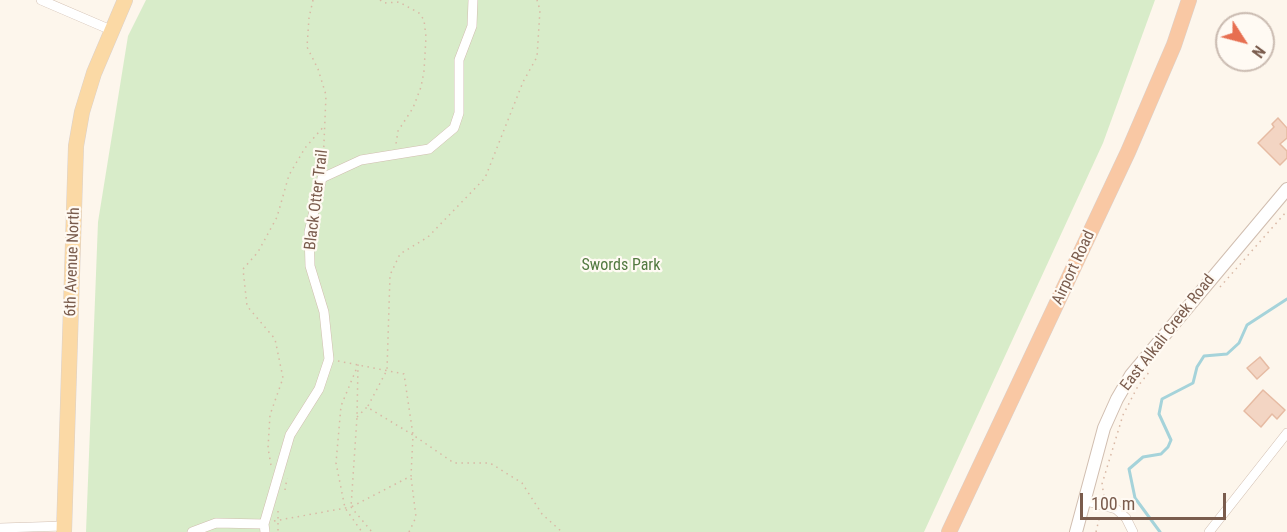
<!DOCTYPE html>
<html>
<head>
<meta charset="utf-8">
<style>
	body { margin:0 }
	#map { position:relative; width:1287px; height:532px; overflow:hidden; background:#fdf6ec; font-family:"Roboto Condensed",sans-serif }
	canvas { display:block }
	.north { position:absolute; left:1215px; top:12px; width:60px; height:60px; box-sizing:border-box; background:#fffaf3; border:2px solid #cabbb1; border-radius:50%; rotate:126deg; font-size:16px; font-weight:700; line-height:24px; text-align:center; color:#7a5c4d }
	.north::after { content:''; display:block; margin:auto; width:21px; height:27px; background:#e76f51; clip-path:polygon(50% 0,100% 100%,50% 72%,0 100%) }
	.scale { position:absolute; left:1080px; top:493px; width:146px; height:27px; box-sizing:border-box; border:3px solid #7a5c4d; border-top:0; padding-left:8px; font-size:18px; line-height:21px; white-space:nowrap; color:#7a5c4d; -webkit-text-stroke:4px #fffaf3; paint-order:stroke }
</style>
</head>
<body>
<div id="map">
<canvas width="1287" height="532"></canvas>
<div class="north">N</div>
<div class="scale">100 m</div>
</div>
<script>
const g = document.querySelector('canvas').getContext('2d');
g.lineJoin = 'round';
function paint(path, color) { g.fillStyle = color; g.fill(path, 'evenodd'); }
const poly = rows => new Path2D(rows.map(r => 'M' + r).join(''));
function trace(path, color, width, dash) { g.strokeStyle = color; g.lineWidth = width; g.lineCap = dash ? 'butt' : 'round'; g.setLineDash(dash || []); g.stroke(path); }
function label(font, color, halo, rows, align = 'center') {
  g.font = font + ' "Roboto Condensed",sans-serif'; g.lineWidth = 4.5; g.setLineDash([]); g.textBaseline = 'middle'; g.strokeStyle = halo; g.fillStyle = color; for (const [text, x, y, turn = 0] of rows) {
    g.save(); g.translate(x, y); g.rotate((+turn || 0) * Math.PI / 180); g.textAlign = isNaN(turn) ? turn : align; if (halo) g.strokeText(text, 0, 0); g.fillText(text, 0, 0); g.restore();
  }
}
paint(poly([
	[146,0,1155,0,1103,143,924,532,86,532,98,222,128,36]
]), '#d8ecc9');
trace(poly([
	[1160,532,1135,498,1129,469,1143,457,1161,454,1168,447,1171,440,1159,414,1162,399,1193,383,1197,367,1204,356,1227,354,1239,343,1247,325,1287,299]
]), '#a5d3da', 3);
const building = poly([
	[1278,118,1287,128,1287,138,1280,144,1287,151,1287,158,1280,165,1258,143,1274,127,1272,124,1278,118],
	[1260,357,1269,368,1257,379,1247,368,1260,357],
	[1263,390,1285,410,1277,419,1272,414,1261,427,1244,411,1263,390]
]);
paint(building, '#f3d5c3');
trace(building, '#e6bba3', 1.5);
const minor = poly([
	[41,0,111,30],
	[1086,501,1116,509,1126,518,1133,532],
	[0,528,64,526],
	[192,532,216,523,264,524],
	[265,532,264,524,290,435,319,389,329,359,324,312,310,266,309,232,322,178,361,160,429,149,454,128,459,113,459,60,472,26,473,0],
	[1209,532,1287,433]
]);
const tertiary = poly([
	[1076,532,1104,428,1117,399,1131,375,1287,189]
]);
const primary = poly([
	[64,532,76,146,82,112,94,73,125,0]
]);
const trunk = poly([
	[949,532,1128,152,1174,45,1189,0]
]);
trace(minor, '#d1beb0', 10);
trace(tertiary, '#d1beb0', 14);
trace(primary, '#dad1cd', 16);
trace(trunk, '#dad1cd', 16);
trace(poly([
	[313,0,309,18,307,47,318,69,326,95,323,166],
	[380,0,384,3,399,2,419,13,424,20,426,37,424,71,421,87,413,108,398,131,396,144],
	[1220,287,1287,211],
	[338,361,404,374,413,435,454,463,490,463,522,483,542,514,562,532],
	[368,406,387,370,390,275,400,254,428,237,485,178,523,82,537,57,540,10,537,0],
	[357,417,367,407,413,435,411,476,351,507,357,417,358,365,341,406,336,463,345,508,362,532],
	[271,465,268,448,270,415,283,378,275,339,247,306,243,269,258,252,277,217,289,175,305,148,325,125],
	[285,490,287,478],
	[1104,496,1102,484,1123,415,1138,386,1150,371],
	[278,511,278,532],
	[274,521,351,507,372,532],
	[409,532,416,517,411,477],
	[1096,532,1100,515]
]), '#d9b8a5', 1.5, [1.5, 4.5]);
trace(minor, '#fff', 9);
trace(tertiary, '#fff', 12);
trace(primary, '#fbd9a5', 15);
trace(trunk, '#f9c8a4', 15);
label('16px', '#7a5c4d', '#fffaf3', [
	["Black Otter Trail",317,200,-83],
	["6th Avenue North",73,262,-88],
	["Airport Road",1074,268,-65],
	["East Alkali Creek Road",1168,333,-52]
]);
label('16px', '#537a41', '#fffaf3', [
	["Swords Park",621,266]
]);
</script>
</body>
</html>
